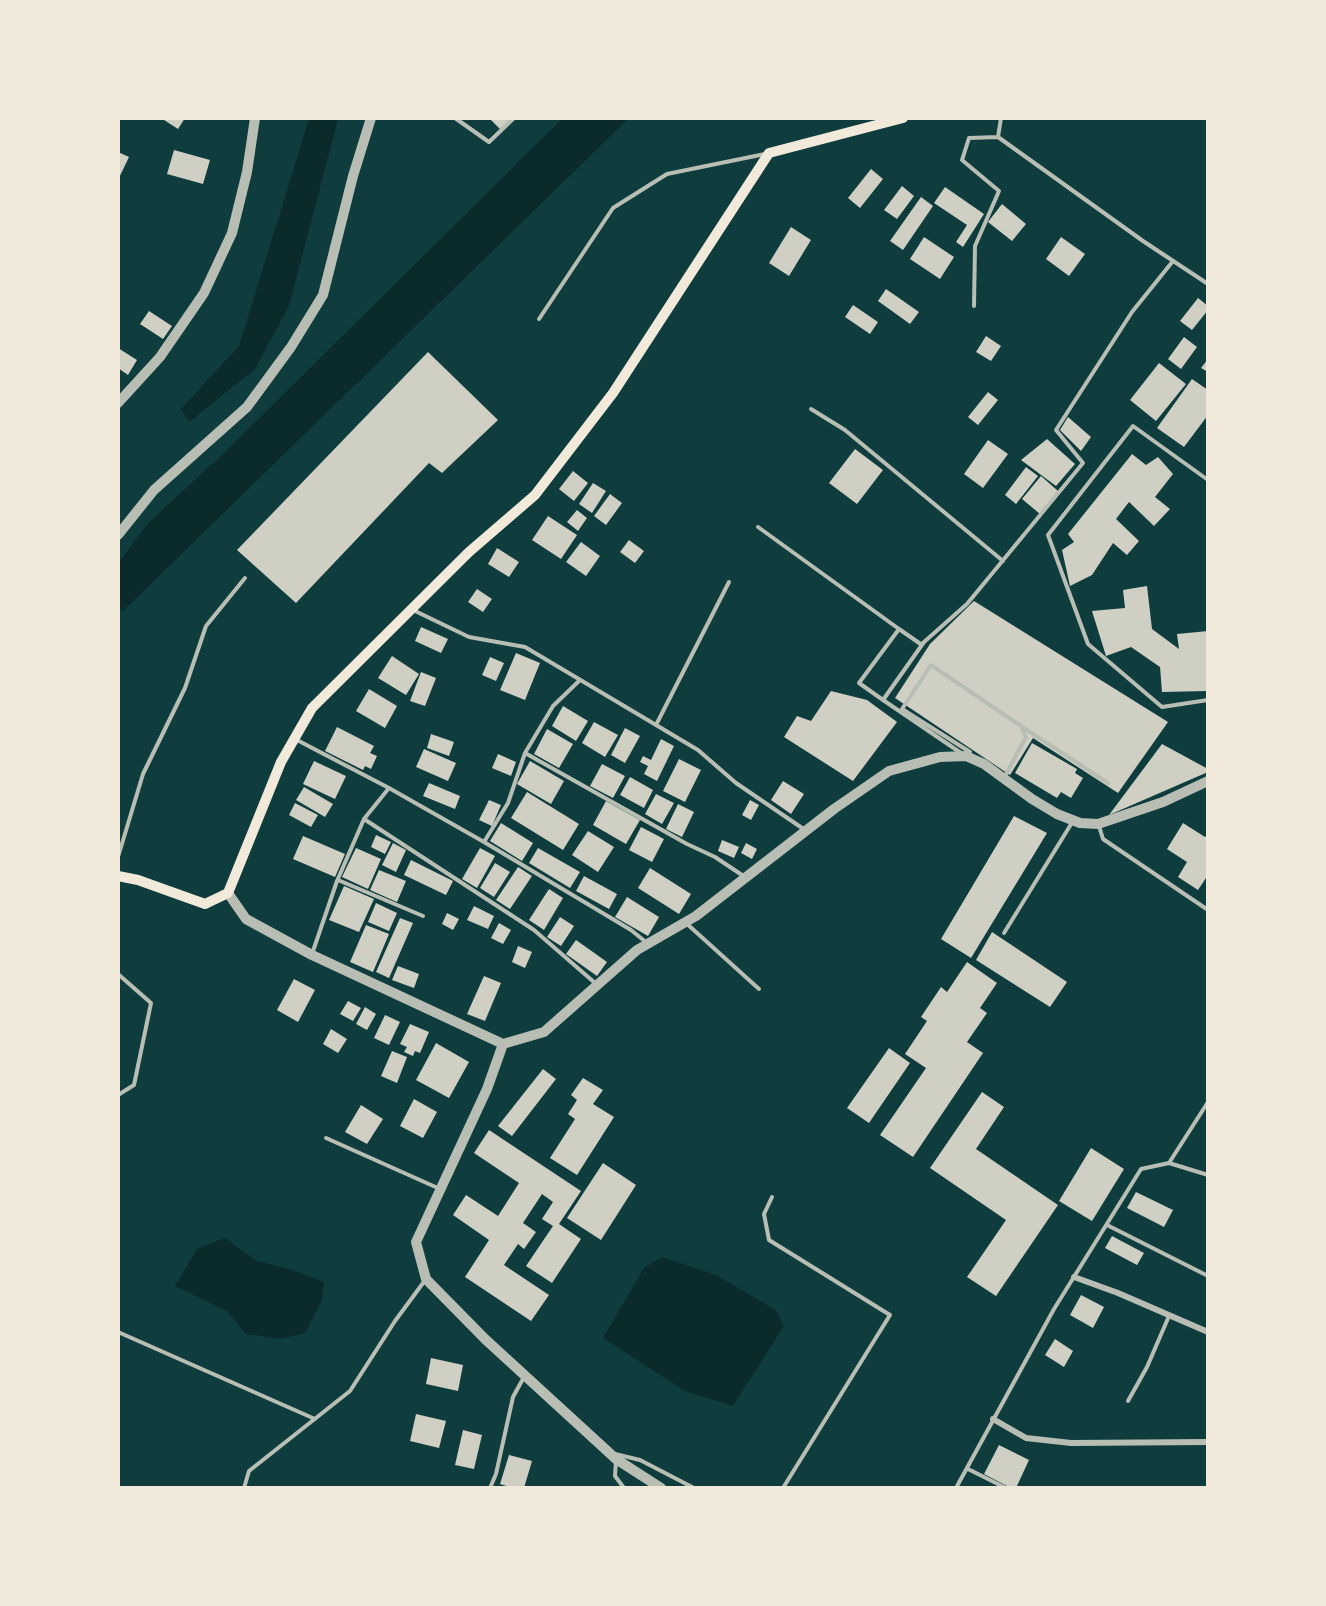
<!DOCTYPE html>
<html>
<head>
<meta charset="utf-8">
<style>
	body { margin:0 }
	#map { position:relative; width:1326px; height:1606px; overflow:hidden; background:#0f3d3e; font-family:Manrope,sans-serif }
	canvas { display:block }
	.frame { position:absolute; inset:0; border:120px solid #f1e9da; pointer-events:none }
</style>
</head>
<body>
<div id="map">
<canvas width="1326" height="1606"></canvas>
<div class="frame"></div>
</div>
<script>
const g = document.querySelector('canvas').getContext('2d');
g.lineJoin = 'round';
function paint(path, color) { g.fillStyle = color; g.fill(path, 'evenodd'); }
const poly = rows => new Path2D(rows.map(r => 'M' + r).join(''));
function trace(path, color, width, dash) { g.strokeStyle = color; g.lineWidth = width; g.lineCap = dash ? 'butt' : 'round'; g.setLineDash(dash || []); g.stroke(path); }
paint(poly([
	[309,119,338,119,289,306,255,369,189,422,181,409,239,346],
	[562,119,628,119,123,611,119,607,119,562,148,523,223,454],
	[225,1238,257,1261,290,1269,324,1282,322,1300,305,1333,281,1339,246,1334,227,1311,175,1286,197,1249],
	[662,1257,716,1275,776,1310,784,1326,733,1406,685,1391,603,1338,644,1268]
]), '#0a2a2b');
paint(poly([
	[161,118,185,118,178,129],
	[489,118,511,118,501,130],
	[174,150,210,160,203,184,167,174],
	[118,152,129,157,118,180],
	[871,169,883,179,860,208,848,198],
	[902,186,914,196,897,219,884,210],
	[945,187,984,214,963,247,956,242,967,225,934,203],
	[921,197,933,206,903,250,890,241],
	[1002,204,1026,224,1012,241,988,222],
	[791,227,811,240,789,276,769,263],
	[924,237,954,257,940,279,910,259],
	[1061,237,1085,254,1069,276,1046,259],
	[886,289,919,312,910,324,878,301],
	[1198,298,1208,306,1208,310,1192,330,1180,321],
	[853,305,878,322,870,334,845,317],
	[149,311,172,326,163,339,140,324],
	[986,336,1001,346,991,361,976,352],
	[1184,337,1197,347,1181,369,1168,359],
	[118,348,137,360,128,375,118,368],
	[428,352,498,420,442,473,429,463,296,603,237,550],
	[1208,359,1208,372,1201,368],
	[1159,363,1186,384,1156,421,1130,400],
	[1192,379,1208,390,1208,415,1184,447,1157,428],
	[988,392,998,400,978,425,968,417],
	[1068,417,1091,437,1081,451,1060,430],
	[1047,439,1075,464,1056,486,1021,460],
	[988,440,1008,454,983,488,964,474],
	[855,449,883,470,857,504,829,483],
	[1132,454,1146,465,1158,457,1173,474,1155,497,1170,509,1154,526,1129,502,1116,519,1139,541,1127,555,1113,543,1092,575,1070,586,1062,550,1074,542,1068,534],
	[1026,467,1038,476,1016,504,1005,495],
	[573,471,588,483,574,501,559,489],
	[1041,476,1058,491,1040,514,1022,499],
	[593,483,606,491,592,513,579,504],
	[610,494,622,503,606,525,594,516],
	[577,510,587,518,578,531,567,522],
	[548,516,577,535,561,559,532,540],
	[629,540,644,551,635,563,620,552],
	[581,542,600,556,586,576,566,562],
	[497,548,519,562,509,577,488,564],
	[1147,586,1152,629,1179,649,1177,634,1208,631,1207,691,1162,692,1160,667,1131,647,1106,656,1092,611,1125,608,1123,590],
	[477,589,492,599,483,612,468,602],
	[974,601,1168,722,1118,793,1033,738,1010,775,895,698,930,644],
	[421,627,448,639,441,653,415,641],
	[516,653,540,663,525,700,500,690],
	[392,656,419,674,406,695,378,678],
	[490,657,504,663,496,681,482,675],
	[421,672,436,678,425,706,410,701],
	[369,689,397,706,385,728,356,711],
	[831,691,867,700,897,722,853,781,784,737,797,716,811,721],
	[563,706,588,721,576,741,552,726],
	[594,722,618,735,605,757,582,743],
	[337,727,374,746,370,753,377,756,371,769,365,766,363,770,325,751],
	[625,728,640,736,625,763,611,755],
	[547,729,573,744,559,768,534,754],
	[431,734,454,742,449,756,427,748],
	[661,739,674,746,657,781,644,774,648,766,640,762,643,756,651,760],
	[1032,743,1077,769,1075,773,1083,778,1071,798,1061,792,1057,798,1015,773],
	[1162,744,1208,769,1208,772,1109,815],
	[424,749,456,763,448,781,416,767],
	[498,754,516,762,511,776,492,768],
	[679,759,701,770,685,802,663,791],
	[314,761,346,776,335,799,303,784],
	[530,761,564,781,551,804,517,784],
	[602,764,625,776,613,798,590,786],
	[630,777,653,790,644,808,620,795],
	[783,781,804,794,791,814,771,800],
	[429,783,460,796,455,809,423,796],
	[304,787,333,804,325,817,296,800],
	[527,792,579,824,563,850,511,818],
	[656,794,674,803,662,824,645,814],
	[489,800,501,805,492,826,479,820],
	[750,800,759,805,751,820,742,815],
	[606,801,640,820,626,844,593,825],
	[295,803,318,815,311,827,289,815],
	[678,804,694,812,682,837,666,829],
	[1014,816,1047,833,971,958,941,939],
	[501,823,533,843,522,861,490,841],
	[1183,823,1205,837,1208,833,1208,875,1198,890,1178,877,1187,862,1167,849],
	[641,827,664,839,652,862,629,850],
	[588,831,614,847,598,872,572,855],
	[376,835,391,842,385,854,371,847],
	[303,836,345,854,335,877,293,859],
	[722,840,739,847,734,858,718,851],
	[393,843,406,850,396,872,382,865],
	[746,843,757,849,752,859,741,853],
	[356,848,381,859,368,889,342,877],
	[480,848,495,856,477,888,462,879],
	[538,848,580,872,570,888,529,863],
	[411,860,453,881,446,895,404,875],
	[495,863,510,872,494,897,480,888],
	[518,867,532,876,510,909,496,900],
	[650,868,691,894,679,914,638,888],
	[379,870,406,881,397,902,370,890],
	[584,876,617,894,609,909,576,891],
	[344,886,374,899,359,932,329,920],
	[549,889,563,898,544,930,529,920],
	[627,897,659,917,648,936,615,917],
	[376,903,397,913,389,931,368,922],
	[474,906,494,916,488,929,467,920],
	[447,913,459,919,453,930,442,924],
	[560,917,574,926,561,946,547,937],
	[400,918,413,923,389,978,376,972],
	[499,923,511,930,503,944,491,938],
	[366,925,389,934,373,972,350,962],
	[992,932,1067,982,1050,1007,976,960],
	[576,940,607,962,597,976,566,954],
	[518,946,532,952,525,968,512,962],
	[967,962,997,983,980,1008,987,1013,967,1042,983,1053,913,1157,880,1135,926,1068,905,1054,927,1021,921,1017,941,987,947,992],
	[398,966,419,974,414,988,392,980],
	[484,976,501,983,485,1021,467,1014],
	[294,979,315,990,298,1022,277,1010],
	[348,1001,361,1008,353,1021,340,1014],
	[365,1007,376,1014,367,1030,356,1024],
	[385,1015,400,1022,389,1045,374,1038],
	[410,1024,429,1032,420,1053,415,1051,413,1056,404,1052,407,1047,400,1044],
	[331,1029,347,1039,338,1053,323,1044],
	[436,1043,469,1062,449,1098,416,1080],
	[889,1048,910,1063,869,1123,847,1108],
	[392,1051,407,1057,397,1083,381,1076],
	[543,1069,556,1079,512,1136,498,1126],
	[583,1078,603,1090,593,1104,614,1117,577,1175,550,1158,575,1119,568,1114,577,1100,571,1095],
	[982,1092,1004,1107,976,1149,1058,1205,996,1296,967,1277,1006,1220,930,1168],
	[414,1099,437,1112,423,1138,400,1126],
	[361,1105,383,1119,367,1144,345,1132],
	[489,1130,581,1191,559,1224,581,1239,552,1283,526,1266,553,1226,542,1219,553,1202,542,1194,523,1223,536,1232,524,1249,518,1244,504,1265,549,1295,531,1321,465,1277,489,1240,453,1215,466,1195,498,1216,519,1183,474,1153],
	[1091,1148,1124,1169,1092,1221,1059,1201],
	[603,1163,636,1185,601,1240,567,1218],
	[1136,1192,1173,1210,1164,1227,1127,1208],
	[1112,1236,1144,1253,1137,1265,1105,1248],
	[1081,1295,1104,1307,1093,1328,1070,1315],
	[1055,1339,1073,1351,1064,1367,1045,1355],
	[431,1358,463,1365,458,1391,426,1384],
	[416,1414,446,1421,439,1448,410,1441],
	[463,1430,482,1435,474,1469,455,1465],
	[999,1445,1029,1460,1016,1488,1011,1488,984,1474],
	[509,1455,532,1461,524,1488,513,1488,500,1484]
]), '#cfcfc3');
trace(poly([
	[455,118,489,142,514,118],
	[1001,118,998,137,1143,241,1208,284],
	[974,306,975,246,999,191,962,160,969,138,998,137],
	[539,319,613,208,667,174,765,154],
	[811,409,845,430,1003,561],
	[1208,480,1133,426,1048,535,1088,644,1162,707,1208,700],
	[758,527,899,629],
	[413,610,469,637,525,647,698,750,736,783,805,830],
	[883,700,859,683,899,629,922,645],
	[656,725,729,582],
	[1021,726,1108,783],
	[295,739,389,788,484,842,631,930,647,943],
	[970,752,902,709,931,665,1021,726,1026,737,1004,778],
	[525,753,687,844,715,857,745,877],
	[961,753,883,700,924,642,967,604,1083,463,1056,430,1132,312,1173,261],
	[364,819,534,930,595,983],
	[1099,826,1103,839,1208,910],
	[484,842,508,803,525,753,553,706,580,680],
	[118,857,143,774,185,688,206,626,245,578],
	[338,880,423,916],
	[686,923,759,989],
	[1004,933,1073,821],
	[312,954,337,881,364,819,389,788],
	[118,974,151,1003,134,1085,118,1095],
	[326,1138,440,1189],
	[1169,1163,1208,1102],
	[772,1197,764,1214,769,1240,890,1315,783,1488],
	[1107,1225,1208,1276],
	[118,1332,315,1419],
	[1128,1401,1147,1367,1169,1316],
	[615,1454,640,1460,694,1488],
	[616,1461,615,1476,624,1488],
	[968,1469,1006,1488],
	[244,1488,249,1471,350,1391,395,1321,426,1279],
	[490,1488,496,1474,513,1397,524,1377],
	[956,1488,1054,1309,1141,1169,1169,1163,1208,1175]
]), '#b8beb3', 4);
trace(poly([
	[1074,1277,1118,1293,1208,1332],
	[993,1419,1026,1438,1071,1443,1208,1442]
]), '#b8beb3', 6);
trace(poly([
	[118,403,160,357,204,293,232,233,247,172,255,118],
	[118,535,154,490,247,407,291,347,323,295,353,176,371,118],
	[228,893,246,919,312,955,503,1044],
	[503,1044,544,1032,637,950,696,916,834,809,889,771,940,757,966,756,984,764,1032,799,1057,814,1080,823,1098,824,1163,802,1208,781],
	[503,1044,487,1089,416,1242,426,1279,485,1339,616,1459,661,1488]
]), '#b8beb3', 10);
trace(poly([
	[118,876,138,880,205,904,228,893,281,762,312,708,469,552,535,495,613,393,769,153,903,118]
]), '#f1e9da', 10);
</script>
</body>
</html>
